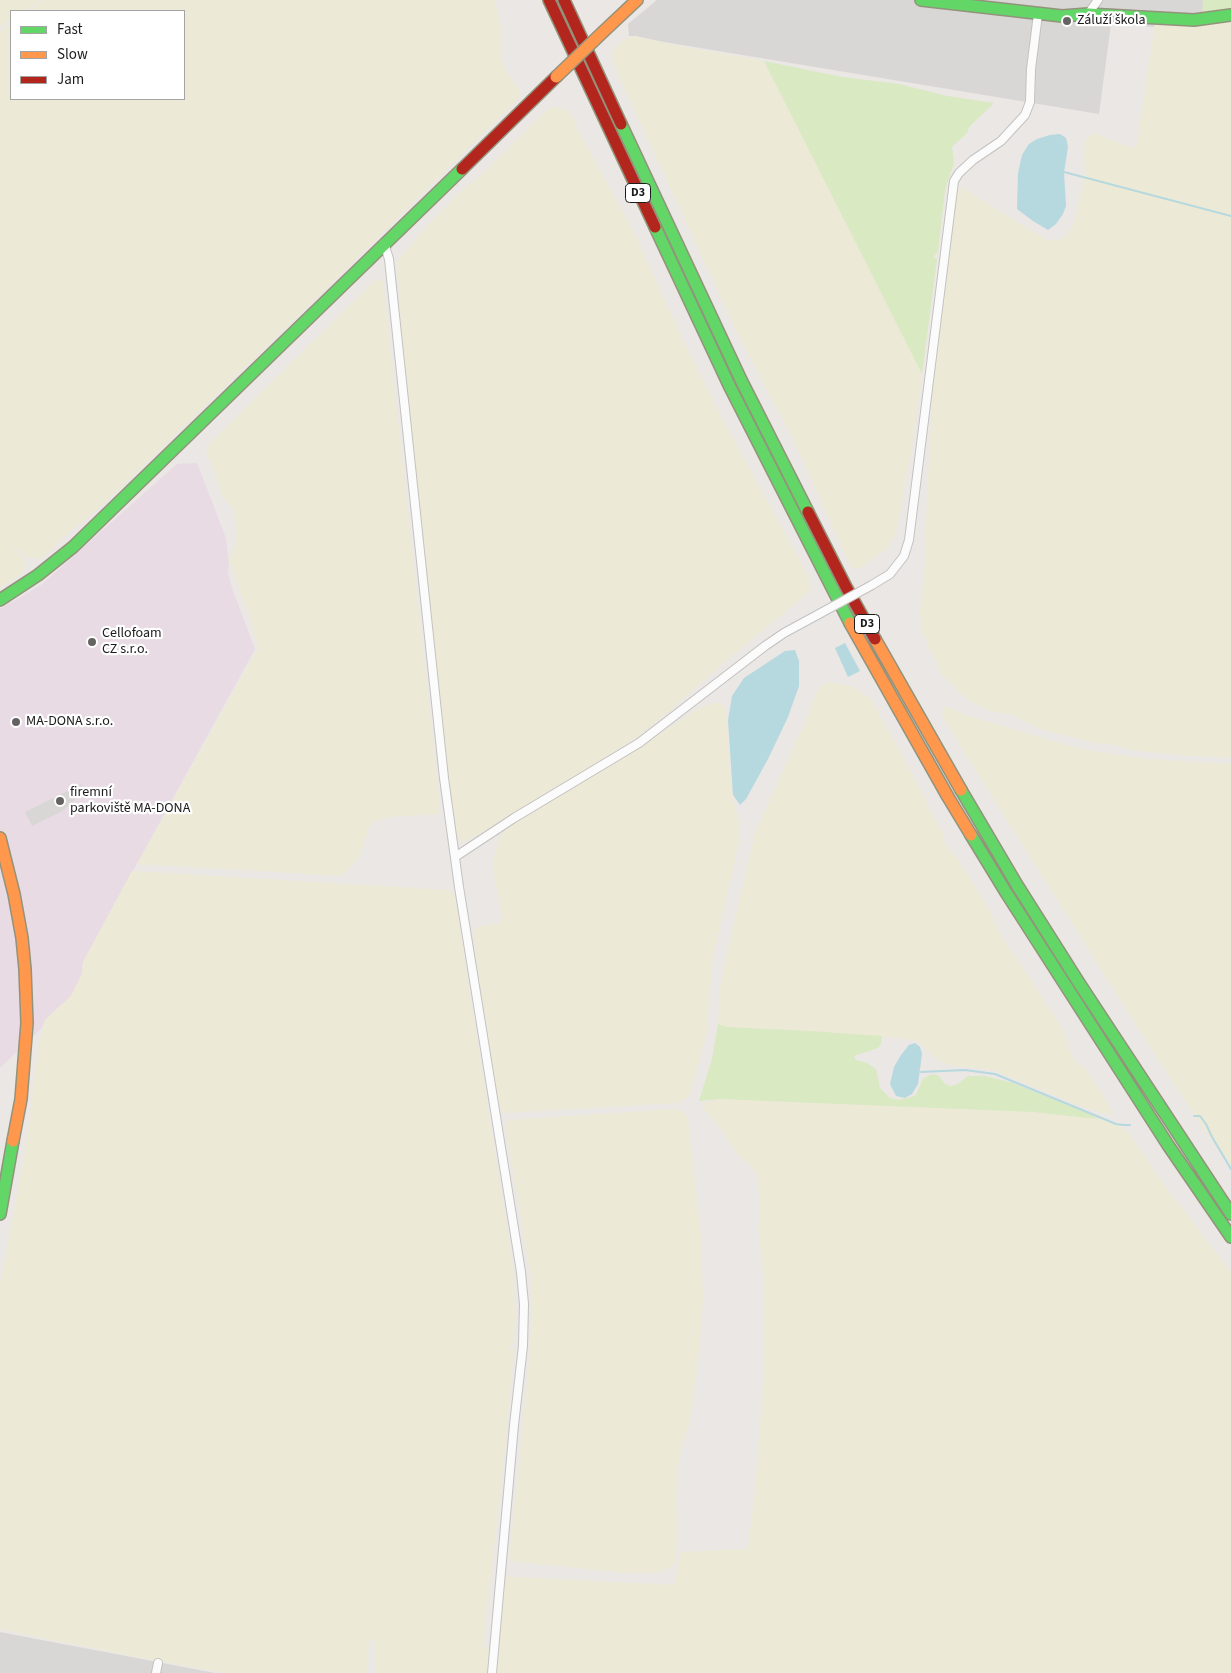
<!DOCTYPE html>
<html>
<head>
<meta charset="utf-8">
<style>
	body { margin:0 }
	#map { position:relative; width:1231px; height:1673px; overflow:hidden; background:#eae7e4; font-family:"Source Sans 3",sans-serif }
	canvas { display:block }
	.legend { position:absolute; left:10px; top:10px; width:175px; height:90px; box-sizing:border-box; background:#fff; border:1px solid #a4a4a4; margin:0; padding:6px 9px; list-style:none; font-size:15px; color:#1c1c1c }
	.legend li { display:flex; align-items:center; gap:10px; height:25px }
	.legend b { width:25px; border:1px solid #a4a4a4 }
</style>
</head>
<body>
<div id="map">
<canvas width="1231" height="1673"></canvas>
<ul class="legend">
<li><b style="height:6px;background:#63d668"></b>Fast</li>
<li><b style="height:6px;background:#ff974d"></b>Slow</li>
<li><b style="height:6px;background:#b3261e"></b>Jam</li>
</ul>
</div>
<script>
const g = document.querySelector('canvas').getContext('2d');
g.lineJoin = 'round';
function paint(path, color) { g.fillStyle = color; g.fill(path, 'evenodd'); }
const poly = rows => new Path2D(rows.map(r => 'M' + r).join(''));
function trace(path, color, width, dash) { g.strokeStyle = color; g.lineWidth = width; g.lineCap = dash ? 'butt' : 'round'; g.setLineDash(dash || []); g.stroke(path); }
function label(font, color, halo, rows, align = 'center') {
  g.font = font + ' "Source Sans 3",sans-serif'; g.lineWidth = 4.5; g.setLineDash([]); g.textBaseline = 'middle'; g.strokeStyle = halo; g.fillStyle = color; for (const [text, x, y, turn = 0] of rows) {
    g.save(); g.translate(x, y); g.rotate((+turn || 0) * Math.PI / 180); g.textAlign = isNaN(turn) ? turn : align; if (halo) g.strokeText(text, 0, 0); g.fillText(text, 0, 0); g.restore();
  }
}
paint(poly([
	[657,0,1203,0,1203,16,1231,11,1231,21,1198,26,1155,23,1154,27,1111,24,1099,114,664,42,635,36,629,36,628,24],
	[0,1632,215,1673,0,1673]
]), '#d9d7d5');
paint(poly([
	[197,463,226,538,229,567,228,572,231,585,255,649,83,962,82,974,71,996,45,1020,42,1028,0,1068,0,609,41,585,177,464]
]), '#e8dbe4');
paint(poly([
	[82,784,85,791,61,812,32,826,25,812]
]), '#d8d7d6');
paint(poly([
	[0,0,42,0,25,11,11,11,11,20,0,27],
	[45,0,495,0,502,31,502,60,506,71,518,88,520,94,517,100,337,278,112,496,80,524,72,529,42,558,27,558,4,539,22,557,26,563,25,569,20,575,0,588,0,31,11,23,11,99,184,99,184,11,28,11],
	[1231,21,1231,758,1178,755,1130,750,1111,744,1095,743,1039,729,1013,715,986,710,965,698,942,675,921,630,920,610,925,565,926,521,932,400,955,189,962,188,1047,240,1058,241,1064,237,1072,228,1076,215,1085,174,1084,151,1085,142,1089,135,1096,134,1136,149,1155,23,1198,26],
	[635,36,670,44,764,61,922,374,912,447,897,529,887,549,859,569,851,567,791,435,740,339,615,68,612,55,616,46,627,38],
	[556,107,566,110,573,116,579,133,630,224,685,344,722,418,809,577,811,588,809,592,733,655,665,715,637,737,521,810,474,837,463,842,460,841,455,831,448,772,403,348,397,262,423,230,465,187,477,179,537,119,548,109],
	[379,280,383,282,440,807,438,814,431,815,424,815,390,817,375,821,370,825,368,830,360,857,342,876,137,864,258,648,250,618,229,559,237,541,234,509,223,498,214,470,206,453,211,442,374,281],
	[826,683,834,683,851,686,870,698,907,764,943,835,946,845,958,859,987,906,1005,943,1020,963,1058,1022,1066,1036,1071,1055,1075,1061,1085,1068,1108,1103,1111,1110,1111,1114,1109,1115,1080,1106,993,1070,948,1065,936,1059,919,1042,908,1039,810,1031,726,1027,718,1024,720,987,725,962,755,833,803,726,817,691,822,685],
	[712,703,718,703,723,705,726,709,731,785,734,802,739,821,740,838,713,957,706,1037,689,1096,679,1103,504,1113,499,1106,497,1095,475,951,476,945,473,935,475,929,480,926,501,923,502,918,494,875,494,858,499,837,506,828,621,759,696,710],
	[945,706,966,715,1077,748,1104,753,1151,759,1231,764,1231,1166,1202,1127,1150,1047,964,752,942,714],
	[132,871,448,890,454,893,514,1274,515,1318,514,1343,507,1348,514,1349,503,1469,483,1645,479,1647,491,1647,496,1576,675,1585,680,1552,748,1549,755,1490,763,1386,764,1279,758,1229,760,1208,758,1182,755,1171,750,1165,742,1159,736,1153,721,1129,703,1108,702,1103,719,1099,1033,1112,1102,1119,1116,1124,1129,1133,1166,1187,1231,1272,1231,1673,376,1673,374,1640,369,1639,368,1673,224,1673,111,1652,0,1629,0,1284,26,1146,38,1047,45,1020,71,996,82,974,83,962],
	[675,1109,684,1112,688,1119,701,1238,703,1302,698,1363,690,1422,683,1443,678,1464,676,1501,678,1523,676,1559,673,1566,657,1573,624,1573,509,1561,528,1372,532,1314,531,1279,505,1124,509,1120]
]), '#ecead6');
paint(poly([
	[1203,0,1231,0,1231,11,1202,16],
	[764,61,842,77,899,84,947,96,994,103,969,127,967,133,952,147,954,163,945,190,938,252,933,257,937,259,922,374],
	[718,1024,726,1027,810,1031,882,1036,881,1044,878,1048,856,1055,854,1057,856,1060,867,1063,876,1069,880,1088,890,1098,899,1100,915,1096,917,1093,923,1079,930,1075,934,1074,939,1076,945,1084,951,1086,958,1084,968,1076,985,1076,1013,1083,1090,1114,1098,1119,1033,1112,719,1099,699,1101,712,1059]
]), '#d9e9c1');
paint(poly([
	[1060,134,1066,138,1068,147,1064,172,1066,206,1063,214,1056,224,1048,230,1033,221,1017,209,1018,173,1022,155,1029,144,1037,139,1050,135],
	[845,643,860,671,848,677,835,648],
	[795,650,799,661,799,686,788,717,768,759,746,799,740,805,733,795,728,720,732,696,744,678,785,651],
	[915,1043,920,1047,922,1054,918,1084,912,1094,905,1098,896,1096,890,1084,894,1067,901,1055,909,1045]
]), '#b6d8df');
trace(poly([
	[1064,172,1231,216],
	[921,1072,965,1070,995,1074,1116,1124,1123,1125,1130,1125],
	[1194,1116,1200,1116,1206,1124,1212,1137,1231,1169]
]), '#b6d8df', 2);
const street = poly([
	[1088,14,1098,0],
	[384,243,389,259,444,778,459,887,521,1272,524,1304,523,1346,514,1425,492,1673],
	[872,585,890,574,904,556,909,540,954,181,959,173,973,160,1001,141,1025,115,1030,102,1031,69,1038,14],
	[455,857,514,818,639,743,765,646,784,633,819,614],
	[156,1673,158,1663]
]);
const fast = poly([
	[921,0,1062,16,1088,14,1194,20,1231,15],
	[621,124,741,380,808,512],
	[655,227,729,385,850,623],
	[0,600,38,575,73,547,462,169],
	[961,790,1017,885,1079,983,1231,1214],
	[971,835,1007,894,1168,1145,1231,1237],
	[0,1214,13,1141]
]);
const slow = poly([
	[604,31,637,0],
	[850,623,948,797,971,835],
	[875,639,961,790],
	[0,838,14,894,22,938,25,969,27,1023,21,1099,13,1141]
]);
const jam = poly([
	[549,0,655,227],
	[564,0,621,124],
	[462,169,556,77],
	[808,512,846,587,875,639]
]);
trace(street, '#c3c2c0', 10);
trace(fast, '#93937c', 14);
trace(slow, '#93937c', 14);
trace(jam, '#93937c', 14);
trace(street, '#fcfbfb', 8);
trace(fast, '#63d668', 11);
trace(slow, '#ff974d', 11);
trace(jam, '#b3261e', 11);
const streetBridge = poly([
	[819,614,872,585]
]);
const slowBridge = poly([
	[556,77,604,31]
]);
trace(streetBridge, '#c3c2c0', 10, []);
trace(slowBridge, '#93937c', 14, []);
trace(streetBridge, '#fcfbfb', 8);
trace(slowBridge, '#ff974d', 11);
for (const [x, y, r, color] of [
	[1067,21,5,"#646362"],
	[92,642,5,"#646362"],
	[16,722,5,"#646362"],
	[60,801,5,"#646362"]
]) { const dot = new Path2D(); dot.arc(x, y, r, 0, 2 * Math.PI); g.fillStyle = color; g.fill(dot); trace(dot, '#fff', 2); }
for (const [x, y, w] of [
	[638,193,25],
	[867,624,25]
]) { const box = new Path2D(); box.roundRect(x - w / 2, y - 9.5, w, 19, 4); g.fillStyle = '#fff'; g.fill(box); trace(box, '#1c1c1c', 1); }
label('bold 12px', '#1c1c1c', null, [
	["D3",638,193],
	["D3",867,624]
]);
label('14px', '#1c1c1c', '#fff', [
	["Záluží škola",1077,21],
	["Cellofoam",102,634],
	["CZ s.r.o.",102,650],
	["MA-DONA s.r.o.",26,722],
	["firemní",70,793],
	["parkoviště MA-DONA",70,809]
], 'left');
</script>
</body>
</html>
